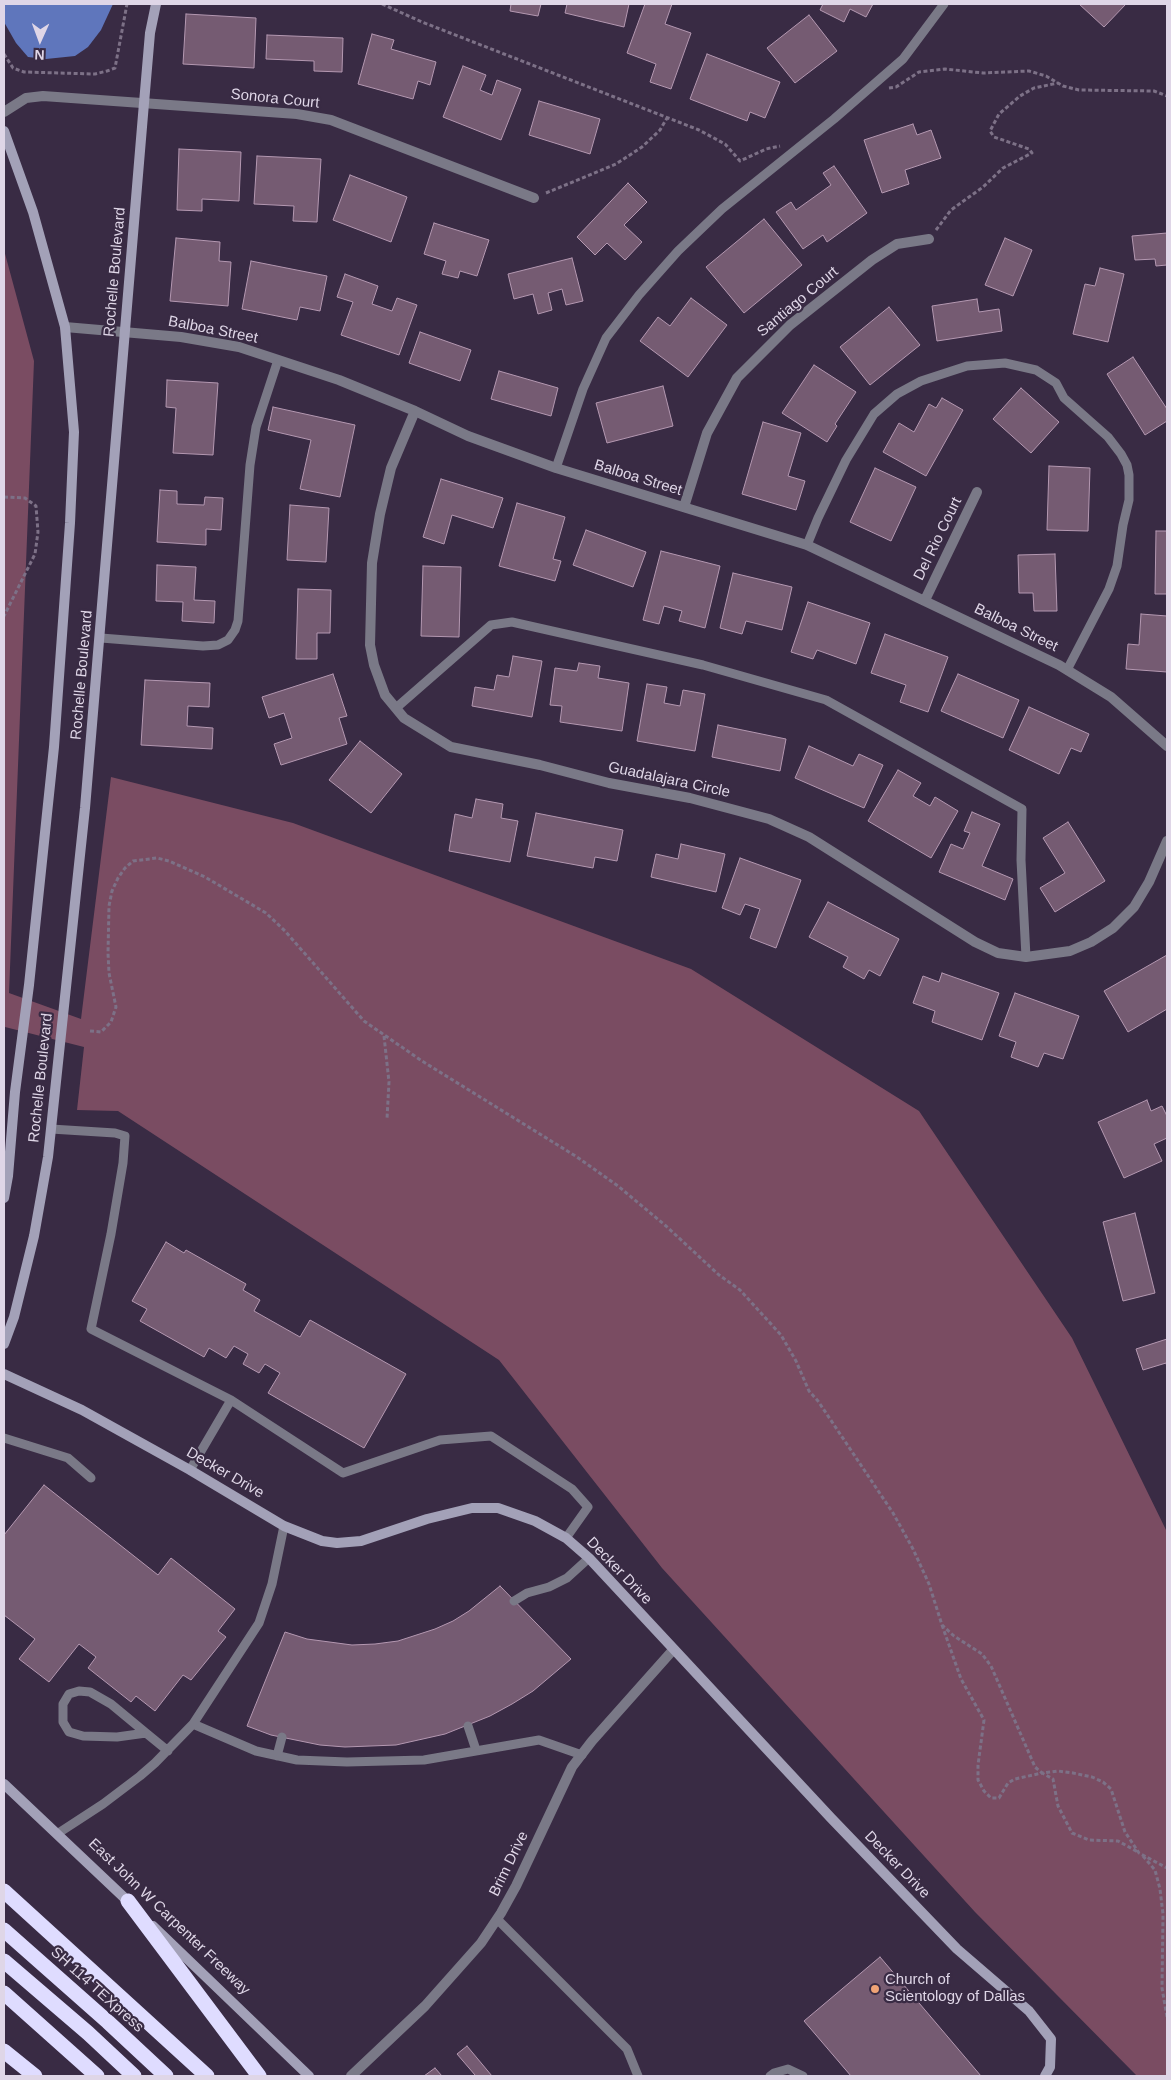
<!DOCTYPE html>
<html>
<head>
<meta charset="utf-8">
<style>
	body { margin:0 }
	#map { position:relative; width:1171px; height:2080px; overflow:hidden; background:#392b44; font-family:Arial,sans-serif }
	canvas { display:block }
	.frame { position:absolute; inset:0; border:5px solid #dfd6e7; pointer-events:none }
	.north { position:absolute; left:15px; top:15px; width:50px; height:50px; -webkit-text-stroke:4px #392b44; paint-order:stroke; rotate:182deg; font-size:14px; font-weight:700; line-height:20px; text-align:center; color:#dfd6e7 }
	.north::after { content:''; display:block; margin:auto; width:18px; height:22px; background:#dfd6e7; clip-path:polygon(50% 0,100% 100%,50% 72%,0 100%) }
</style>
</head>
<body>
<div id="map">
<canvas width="1171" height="2080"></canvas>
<div class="frame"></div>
<div class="north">N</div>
</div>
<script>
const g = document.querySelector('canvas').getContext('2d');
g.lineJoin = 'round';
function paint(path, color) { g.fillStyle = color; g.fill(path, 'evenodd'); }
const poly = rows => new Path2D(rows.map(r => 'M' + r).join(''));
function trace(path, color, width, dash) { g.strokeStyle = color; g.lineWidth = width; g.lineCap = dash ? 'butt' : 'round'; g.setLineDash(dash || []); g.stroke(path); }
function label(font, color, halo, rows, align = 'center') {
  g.font = font + ' Arial,sans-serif'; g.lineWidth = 4.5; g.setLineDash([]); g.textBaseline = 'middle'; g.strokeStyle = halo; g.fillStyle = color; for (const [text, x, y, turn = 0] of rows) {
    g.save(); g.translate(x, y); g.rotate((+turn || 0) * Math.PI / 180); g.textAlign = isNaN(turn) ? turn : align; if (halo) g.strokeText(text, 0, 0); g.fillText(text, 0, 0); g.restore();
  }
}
paint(poly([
	[4,250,34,361,9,993,81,1019,111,777,293,823,691,969,919,1111,1072,1338,1167,1532,1167,2076,1137,2076,975,1912,662,1568,499,1360,118,1111,77,1110,84,1047,5,1027,4,1038]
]), '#7a4c62');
paint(poly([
	[4,4,113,4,101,30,88,47,75,56,46,59,28,57,16,43,4,22]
]), '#5f76bc');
const building = poly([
	[511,4,541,4,538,16,510,11,511,4],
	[567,4,629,4,624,27,565,13,567,4],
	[645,4,672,4,665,24,691,33,671,89,650,82,656,64,627,53,645,4],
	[823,4,873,4,866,17,850,9,844,22,820,10,823,4],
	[1079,4,1126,4,1104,27,1079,4],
	[186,14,256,18,254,68,183,64,186,14],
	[809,15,837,51,795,83,767,48,809,15],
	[372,34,394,40,391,49,436,62,430,85,418,81,413,99,358,84,372,34],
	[267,35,343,38,342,72,314,71,314,61,266,59,267,35],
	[707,54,780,82,765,118,750,112,747,121,690,99,707,54],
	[463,66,486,75,480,90,492,95,497,80,521,89,501,140,443,117,463,66],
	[539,101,600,119,590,154,529,135,539,101],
	[913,124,917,135,931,130,941,158,905,170,909,184,882,193,864,140,913,124],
	[179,149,241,152,239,201,202,199,202,211,177,210,179,149],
	[257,156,321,159,317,222,293,221,294,206,254,204,257,156],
	[834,166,867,213,827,242,823,235,803,249,776,212,791,202,796,210,831,185,823,173,834,166],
	[350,175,407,197,391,242,333,220,350,175],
	[628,183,647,202,624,225,642,242,625,260,607,243,595,255,577,237,628,183],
	[764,219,802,265,744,313,706,267,764,219],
	[434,223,489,240,477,276,460,271,458,278,442,274,446,261,424,254,434,223],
	[1167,233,1167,265,1156,266,1155,259,1135,260,1132,236,1167,233],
	[176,238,220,242,219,261,231,262,228,306,170,301,176,238],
	[1005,238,1032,250,1013,296,985,285,1005,238],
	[572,258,583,301,566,305,562,289,548,293,552,310,538,314,533,294,514,299,508,274,572,258],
	[251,261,327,276,320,311,300,307,297,320,242,309,251,261],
	[1100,268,1124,274,1108,342,1073,334,1085,284,1095,286,1100,268],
	[345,274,378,286,372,304,392,311,397,298,417,305,399,355,341,335,353,302,337,297,345,274],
	[691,298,727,325,688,377,640,341,658,317,670,326,691,298],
	[977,299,979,312,999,309,1002,331,937,341,932,306,977,299],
	[889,307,920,345,870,385,840,347,889,307],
	[420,332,471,350,460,381,409,363,420,332],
	[1133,357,1167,409,1167,421,1145,435,1107,374,1133,357],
	[814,365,856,392,835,424,837,426,827,442,782,413,814,365],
	[499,371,558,388,551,416,491,399,499,371],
	[167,380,218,383,213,455,173,453,176,408,166,407,167,380],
	[663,386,673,426,607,443,596,403,663,386],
	[1021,388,1059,422,1031,453,993,419,1021,388],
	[942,398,963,410,926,476,883,452,899,423,914,432,929,404,936,408,942,398],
	[273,407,355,425,340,497,300,489,311,440,268,430,273,407],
	[763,422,801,433,788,476,805,481,796,510,742,494,763,422],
	[1049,466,1090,468,1088,531,1047,530,1049,466],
	[875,468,916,487,891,541,850,522,875,468],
	[441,479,503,498,493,528,452,515,444,544,423,537,441,479],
	[160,490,177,491,177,504,204,505,205,497,223,498,221,530,206,529,206,545,157,542,160,490],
	[517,503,565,517,553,559,561,561,555,581,499,566,517,503],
	[290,505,329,508,326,562,287,560,290,505],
	[586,530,646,552,633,587,573,565,586,530],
	[1156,531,1167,531,1167,594,1155,594,1156,531],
	[661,551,720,566,705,628,679,621,682,611,664,606,659,624,643,620,661,551],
	[1055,554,1057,611,1034,611,1033,593,1019,593,1018,555,1055,554],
	[157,565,196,567,194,600,215,601,214,623,182,621,183,602,156,601,157,565],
	[423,566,461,567,459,637,421,636,423,566],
	[733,573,792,587,782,630,746,621,742,634,720,628,733,573],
	[298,589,331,590,330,633,317,633,317,659,296,659,298,589],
	[808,602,870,623,856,664,817,650,813,659,791,652,808,602],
	[1141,614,1167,616,1167,672,1126,669,1128,644,1139,645,1141,614],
	[885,634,948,657,928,712,900,702,906,685,871,673,885,634],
	[513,656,542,661,532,717,472,706,475,687,494,690,497,675,509,677,513,656],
	[579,663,600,666,598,678,629,683,622,731,560,722,562,706,550,705,555,668,577,671,579,663],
	[333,674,347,716,339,718,347,744,281,765,274,744,292,738,284,713,269,718,262,697,333,674],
	[958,674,1019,700,1003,738,941,711,958,674],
	[145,680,210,683,209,707,188,706,187,726,213,728,212,749,141,745,145,680],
	[647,684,667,687,664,703,680,706,683,690,705,694,695,751,637,741,647,684],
	[1029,707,1089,734,1081,752,1071,748,1059,774,1009,750,1029,707],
	[718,725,786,739,780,771,712,757,718,725],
	[360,741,402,774,371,813,329,780,360,741],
	[809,746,853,766,859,754,883,765,864,808,795,778,809,746],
	[898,770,921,783,913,796,930,806,935,797,958,811,931,858,868,821,898,770],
	[476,799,503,804,501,818,518,821,510,862,449,851,455,814,472,818,476,799],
	[972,812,1000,824,982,866,1013,879,1005,900,939,872,951,844,963,849,970,833,964,831,972,812],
	[536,813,623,830,617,861,595,857,593,868,527,856,536,813],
	[1068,822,1105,881,1055,912,1040,888,1065,873,1043,838,1068,822],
	[681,844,725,854,716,892,651,877,656,854,678,859,681,844],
	[740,858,801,880,776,948,750,938,760,909,745,904,740,915,722,908,740,858],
	[828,902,899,939,880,976,869,970,864,979,843,967,848,957,809,937,828,902],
	[1167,955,1167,1009,1128,1032,1104,991,1167,955],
	[942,973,999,993,982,1040,932,1022,935,1011,913,1003,923,976,939,982,942,973],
	[1015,993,1079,1016,1063,1059,1044,1053,1038,1067,1011,1057,1016,1042,999,1036,1015,993],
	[1147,1100,1151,1111,1162,1106,1167,1116,1167,1138,1154,1144,1162,1161,1124,1178,1098,1122,1147,1100],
	[1135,1213,1155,1293,1123,1301,1103,1222,1135,1213],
	[166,1242,184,1253,186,1250,246,1284,243,1290,260,1300,254,1311,300,1337,310,1320,406,1374,364,1448,268,1393,280,1373,265,1364,259,1373,243,1364,248,1354,234,1346,226,1358,209,1348,204,1357,140,1321,147,1309,132,1301,166,1242],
	[1167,1339,1167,1367,1166,1363,1143,1370,1136,1349,1167,1339],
	[44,1485,158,1575,171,1558,235,1609,218,1631,226,1637,191,1680,183,1675,155,1711,136,1696,131,1702,88,1668,96,1657,79,1644,49,1682,19,1659,35,1639,4,1615,4,1535,44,1485],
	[500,1586,571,1659,533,1691,512,1704,490,1716,445,1734,396,1745,345,1747,320,1745,271,1735,247,1726,285,1632,307,1639,352,1645,375,1644,398,1641,435,1629,453,1621,469,1611,500,1586],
	[880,1957,981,2076,851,2076,804,2021,880,1957],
	[467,2046,492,2076,473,2076,475,2075,457,2054,467,2046],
	[435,2068,442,2076,424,2076,435,2068]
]);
paint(building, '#755b72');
trace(building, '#b498b1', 1);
trace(poly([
	[382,4,422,22,699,130,725,144,740,161,766,149,780,146],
	[4,54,13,68,24,72,95,74,107,71,115,68,127,4],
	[889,88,896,87,919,72,945,69,983,73,1029,71,1046,76,1063,86,1079,90,1154,91,1167,96],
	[546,193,616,164,642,147,660,130,667,118],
	[936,230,951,210,983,187,1003,168,1032,153,1029,149,994,137,990,131,999,114,1020,96,1034,88,1058,83],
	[4,497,25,498,36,506,38,532,35,554,4,616],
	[90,1031,101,1032,111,1022,116,1007,109,973,108,953,109,906,112,891,118,878,125,868,133,861,157,858,169,861,205,877,266,913,285,931,364,1021,422,1061,577,1157,618,1186,666,1226,719,1275,740,1290,781,1335,796,1361,809,1391,818,1401,893,1513,913,1549,929,1584,942,1625,954,1636,982,1654,991,1666,1035,1767,1042,1773,1058,1771,1073,1773,1092,1777,1103,1782,1111,1789,1125,1832,1139,1853,1167,1868],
	[384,1036,389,1082,387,1119],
	[942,1625,961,1679,984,1720,978,1765,978,1780,984,1791,991,1798,999,1798,1008,1783,1015,1779,1042,1773,1053,1779,1058,1806,1072,1833,1089,1840,1118,1841,1138,1852],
	[1143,1856,1155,1870,1160,1889,1163,1914,1162,1988,1167,2017]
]), '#7d7187', 3, [4, 2.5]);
trace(poly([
	[556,468,583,389,606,338,639,295,678,251,722,209,834,119,903,59,944,4],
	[807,545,818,518,846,460,874,414,897,394,921,381,967,366,1005,363,1036,370,1056,383,1064,398,1108,437,1121,454,1127,465,1129,475,1129,500,1123,525,1117,566,1109,589,1067,670],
	[101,638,203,646,218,645,228,640,235,630,238,621,250,465,256,427,278,360],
	[396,708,491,625,512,622,703,665,826,700,1022,809,1021,860,1026,957],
	[51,1129,115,1133,125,1136,123,1163,111,1234,91,1329,231,1400],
	[4,1438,68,1458,91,1478],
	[190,1470,231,1400,343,1473,440,1440,491,1436,572,1489,588,1507,566,1538],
	[514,1601,527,1593,549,1587,567,1578,589,1558],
	[193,1724,256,1751,297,1760,347,1762,424,1760,539,1740,582,1755],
	[468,1726,476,1750],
	[146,1733,117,1737,83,1736,69,1732,63,1722,63,1704,69,1694,79,1691,90,1692,111,1704,146,1733,168,1751],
	[277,1756,282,1737],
	[57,1834,103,1804,140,1776,155,1763,193,1724,259,1623,272,1584,284,1526],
	[497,1919,627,2049,638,2076],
	[770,2076,774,2073,788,2069,803,2076]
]), '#7a7987', 9);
trace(poly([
	[4,112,26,98,43,96,297,114,331,120,534,198],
	[65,327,181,337,239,347,339,380,415,411,468,436,556,468,807,545,1059,665,1111,697,1167,746],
	[415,411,391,468,380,514,372,563,370,645,374,665,385,695,404,718,451,747,540,765,609,783,690,798,769,819,809,837,975,942,998,953,1026,957,1070,951,1091,942,1113,928,1134,907,1149,882,1167,841],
	[684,507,707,433,737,378,790,325,872,260,897,244,929,239],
	[925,600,977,492],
	[351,2076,425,2006,481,1943,501,1913,516,1886,572,1767,592,1741,673,1650]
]), '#7a7987', 10);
trace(poly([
	[4,131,33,212,65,327,74,432,70,523,54,747,29,985,15,1092,8,1176,4,1198],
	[4,1344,14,1317,34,1236,48,1157,85,808,144,103,150,33,156,4],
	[4,1374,82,1410,190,1470,284,1526,322,1541,337,1543,361,1541,427,1519,472,1508,498,1508,535,1521,566,1538,589,1558,831,1818,957,1949,1029,2011,1051,2039,1050,2067,1045,2076],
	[4,1784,132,1905],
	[153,1926,309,2076]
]), '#a3a1b8', 10);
trace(poly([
	[4,1891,207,2076],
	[128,1901,259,2076],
	[4,1930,108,2022,166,2076],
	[4,1961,88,2033,134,2076],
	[4,1993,97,2076],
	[4,2051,35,2076]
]), '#dfdcff', 15);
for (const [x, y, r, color] of [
	[875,1989,5,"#efa376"]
]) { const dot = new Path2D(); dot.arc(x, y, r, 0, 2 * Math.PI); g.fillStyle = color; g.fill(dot); trace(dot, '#392b44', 2); }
label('15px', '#dfd6e7', '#392b44', [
	["Sonora Court",275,99,6],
	["Rochelle Boulevard",115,272,-85],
	["Santiago Court",798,302,-40],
	["Balboa Street",213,330,11],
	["Balboa Street",638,478,17],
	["Del Rio Court",938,539,-64],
	["Balboa Street",1016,628,26],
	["Rochelle Boulevard",82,675,-85],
	["Guadalajara Circle",669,780,12],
	["Rochelle Boulevard",41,1078,-84],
	["Decker Drive",225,1473,30],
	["Decker Drive",619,1571,46],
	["Brim Drive",509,1864,-64],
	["Decker Drive",897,1865,46],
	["East John W Carpenter Freeway",169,1917,44],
	["SH 114 TEXpress",97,1990,42]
]);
label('15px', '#dfd6e7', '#392b44', [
	["Church of",885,1980],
	["Scientology of Dallas",885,1997]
], 'left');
</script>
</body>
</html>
